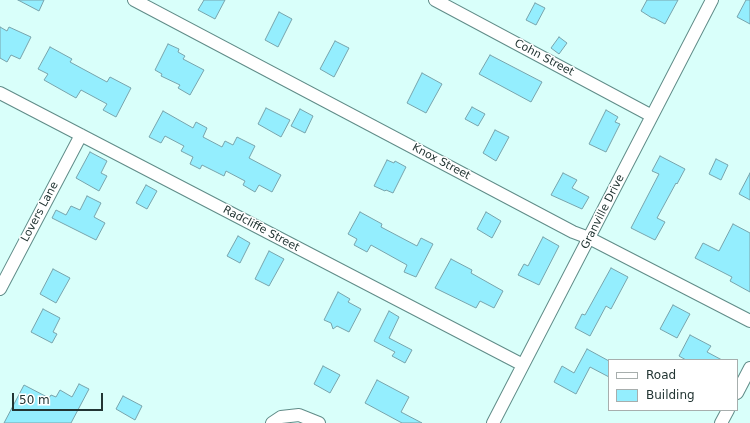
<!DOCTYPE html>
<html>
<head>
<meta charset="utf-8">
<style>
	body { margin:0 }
	#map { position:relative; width:750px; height:423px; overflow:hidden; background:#d9fffa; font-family:"DejaVu Sans",sans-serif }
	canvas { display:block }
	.legend { position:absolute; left:608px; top:359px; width:130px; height:52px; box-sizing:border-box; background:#fff; border:1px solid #a7aead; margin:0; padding:5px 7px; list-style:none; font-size:12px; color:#223533 }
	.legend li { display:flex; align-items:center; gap:8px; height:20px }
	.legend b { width:20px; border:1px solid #a7aead }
	.scale { position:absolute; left:12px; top:393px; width:91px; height:18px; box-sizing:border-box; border:2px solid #223533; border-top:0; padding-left:5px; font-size:12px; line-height:14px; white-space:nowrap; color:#223533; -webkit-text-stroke:3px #fff; paint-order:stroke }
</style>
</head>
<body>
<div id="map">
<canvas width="750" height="423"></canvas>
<ul class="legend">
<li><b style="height:5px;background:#fff"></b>Road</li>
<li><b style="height:11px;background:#94eefe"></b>Building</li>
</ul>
<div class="scale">50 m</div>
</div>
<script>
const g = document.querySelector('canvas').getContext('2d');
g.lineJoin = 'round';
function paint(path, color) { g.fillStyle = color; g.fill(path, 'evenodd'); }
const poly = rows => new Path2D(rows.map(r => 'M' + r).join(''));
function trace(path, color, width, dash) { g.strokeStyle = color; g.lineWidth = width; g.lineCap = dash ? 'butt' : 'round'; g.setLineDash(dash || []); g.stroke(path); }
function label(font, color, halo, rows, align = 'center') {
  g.font = font + ' "DejaVu Sans",sans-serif'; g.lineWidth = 3; g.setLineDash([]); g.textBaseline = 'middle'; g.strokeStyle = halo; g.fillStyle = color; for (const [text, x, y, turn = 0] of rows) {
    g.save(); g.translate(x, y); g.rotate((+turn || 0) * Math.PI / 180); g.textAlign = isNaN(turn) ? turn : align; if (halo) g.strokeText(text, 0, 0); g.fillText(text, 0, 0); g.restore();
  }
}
const building = poly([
	[18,0,44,0,39,11,18,0],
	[204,0,225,0,215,19,198,10,204,0],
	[647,0,678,0,665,24,654,18,652,18,641,11,647,0],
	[746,0,750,0,750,24,737,17,746,0],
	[535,3,545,8,536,25,526,20,535,3],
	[279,12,292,19,278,47,265,40,279,12],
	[0,27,7,31,9,27,31,37,20,59,11,55,7,62,0,58,0,27],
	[559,37,567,43,559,54,551,48,559,37],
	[335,41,349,48,334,77,320,69,335,41],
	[168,44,179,49,178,52,185,56,183,59,204,70,190,95,178,88,180,85,161,76,162,74,155,70,168,44],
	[50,47,72,59,70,62,107,82,110,77,131,88,116,117,103,110,107,104,81,90,76,98,44,80,48,74,38,69,50,47],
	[490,55,542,82,531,102,479,74,490,55],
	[422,73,442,84,426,113,407,103,422,73],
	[472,107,485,114,478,126,465,119,472,107],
	[266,108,290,120,281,137,258,124,266,108],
	[300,109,313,116,305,133,291,126,300,109],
	[606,110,618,117,615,122,620,124,606,152,589,144,606,110],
	[163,111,193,128,196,122,207,128,203,137,222,147,225,141,233,145,237,137,255,146,249,158,281,175,272,192,259,185,255,192,243,185,245,181,226,171,224,176,202,165,200,169,190,164,193,157,181,151,184,146,165,136,161,143,149,137,163,111],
	[495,130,509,137,496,161,483,153,495,130],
	[90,152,107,161,101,173,107,176,99,191,76,178,90,152],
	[660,156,685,169,677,184,676,183,657,218,665,222,655,240,631,228,659,174,652,171,660,156],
	[716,159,728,165,721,180,709,174,716,159],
	[387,160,394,163,395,161,406,167,393,193,386,190,385,191,374,186,387,160],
	[563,173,577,180,572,188,589,197,582,209,551,195,563,173],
	[750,173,750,200,739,194,750,173],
	[146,185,157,191,147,209,136,203,146,185],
	[87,196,101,203,94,217,105,223,96,240,52,218,56,210,66,215,71,206,80,210,87,196],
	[360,212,382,224,381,227,417,246,421,238,433,244,416,277,404,272,407,265,371,245,367,252,354,245,357,239,348,234,360,212],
	[486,212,501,221,492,238,477,229,486,212],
	[733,224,750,233,750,292,730,281,732,277,695,258,703,243,719,251,733,224],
	[238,236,250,243,240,263,227,256,238,236],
	[543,237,559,246,539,285,518,275,524,264,528,266,543,237],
	[269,251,284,259,269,286,255,279,269,251],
	[451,259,472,270,471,273,503,291,494,308,480,301,476,308,435,288,451,259],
	[611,268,628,277,611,309,606,306,590,336,575,328,582,314,585,315,611,268],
	[53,269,70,278,56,303,40,294,53,269],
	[338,292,350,299,348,302,361,309,349,332,337,326,333,329,331,323,324,320,338,292],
	[673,305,690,314,677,338,660,329,673,305],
	[43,309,60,318,53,332,57,334,52,343,31,332,43,309],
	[389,311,399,317,389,338,412,350,405,363,392,356,395,352,374,341,389,311],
	[690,335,711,346,707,352,722,360,686,360,679,356,690,335],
	[587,349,609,361,609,377,590,367,576,394,554,382,562,366,574,373,587,349],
	[323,366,340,375,330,393,314,384,323,366],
	[377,380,409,397,401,412,422,423,402,423,365,403,377,380],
	[79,384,89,389,71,423,4,423,24,385,49,398,51,395,56,397,60,390,72,397,79,384],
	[123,396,142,406,135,420,116,409,123,396]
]);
paint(building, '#94eefe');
trace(building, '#78a4ac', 1);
const minor = poly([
	[134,0,573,232,589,238,750,321],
	[435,0,652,116],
	[0,93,523,365],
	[0,289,81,135],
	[737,393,750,368],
	[272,423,281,417,299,415,319,423],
	[493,423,712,0],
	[721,423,728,410]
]);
trace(minor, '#608c88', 14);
trace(minor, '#fff', 12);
label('11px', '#223533', '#fff', [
	["Cohn Street",544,58,28],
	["Knox Street",441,162,28],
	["Lovers Lane",40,212,-62],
	["Granville Drive",603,212,-63],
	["Radcliffe Street",261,229,28]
]);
</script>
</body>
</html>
